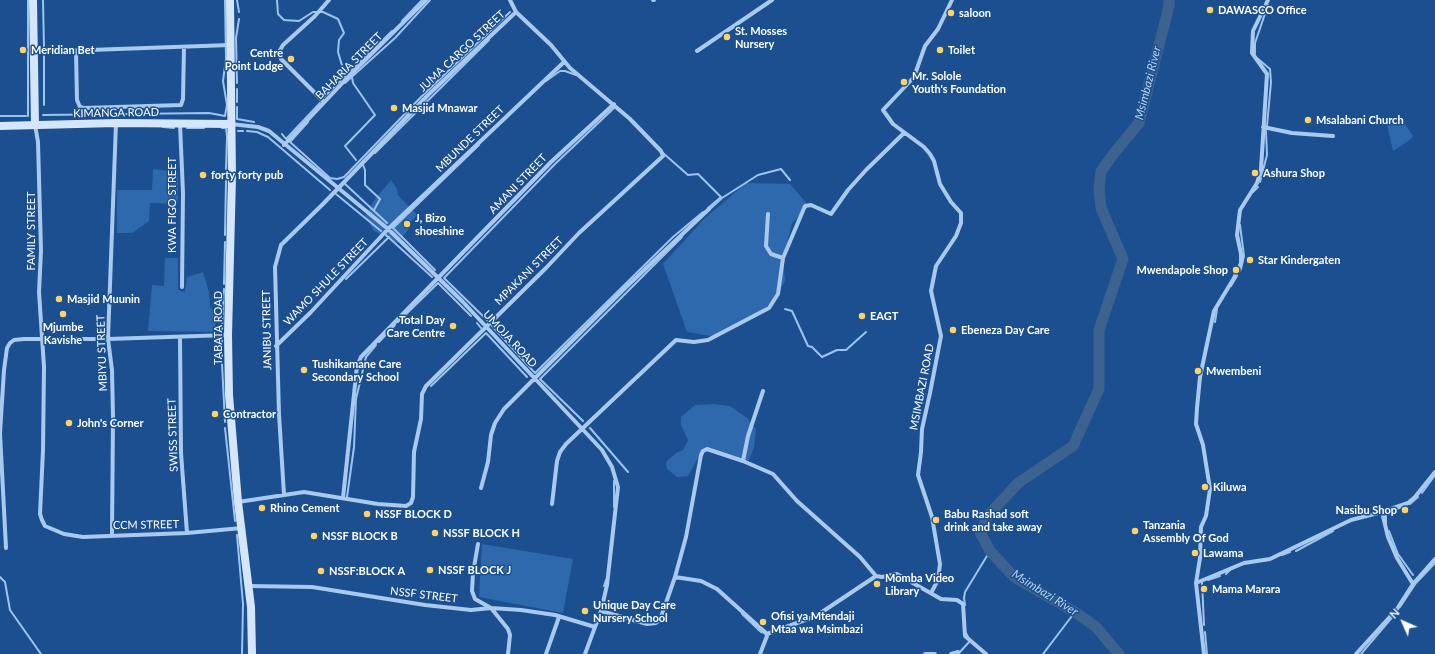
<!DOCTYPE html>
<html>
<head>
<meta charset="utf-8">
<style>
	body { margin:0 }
	#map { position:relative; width:1435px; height:654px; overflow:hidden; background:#1b4f8f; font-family:Lato,sans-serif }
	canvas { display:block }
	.north { position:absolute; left:1383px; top:602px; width:40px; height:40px; -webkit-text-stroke:3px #1b4f8f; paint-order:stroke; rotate:315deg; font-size:11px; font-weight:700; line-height:16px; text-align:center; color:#fff }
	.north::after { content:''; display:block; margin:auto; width:14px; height:18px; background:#fff; clip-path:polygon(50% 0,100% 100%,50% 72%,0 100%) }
</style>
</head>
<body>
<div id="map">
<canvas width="1435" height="654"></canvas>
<div class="north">N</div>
</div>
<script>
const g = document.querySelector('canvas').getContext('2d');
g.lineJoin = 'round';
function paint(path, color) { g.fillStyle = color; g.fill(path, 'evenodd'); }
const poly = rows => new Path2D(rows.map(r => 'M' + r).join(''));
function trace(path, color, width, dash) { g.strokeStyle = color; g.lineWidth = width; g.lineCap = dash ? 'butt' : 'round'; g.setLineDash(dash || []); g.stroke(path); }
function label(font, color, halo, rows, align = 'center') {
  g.font = font + ' Lato,sans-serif'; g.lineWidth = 3; g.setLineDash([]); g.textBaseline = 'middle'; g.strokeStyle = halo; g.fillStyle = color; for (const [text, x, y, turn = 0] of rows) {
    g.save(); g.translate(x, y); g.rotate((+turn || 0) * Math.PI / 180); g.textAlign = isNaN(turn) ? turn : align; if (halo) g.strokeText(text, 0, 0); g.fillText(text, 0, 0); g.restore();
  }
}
paint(poly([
	[1405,124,1413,136,1410,140,1393,151,1387,125],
	[153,169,178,172,178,204,150,203,149,221,132,233,117,233,117,190,152,190],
	[391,180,397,189,398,195,417,215,411,222,411,226,398,243,374,231,365,216,375,199],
	[746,183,790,184,809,206,792,223,783,259,785,281,773,302,746,321,716,337,687,332,663,264,704,219],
	[165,258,178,258,178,290,185,292,187,277,203,272,209,292,210,307,216,314,215,332,148,331,152,285,164,286],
	[714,404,730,406,747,418,756,429,754,448,749,460,740,462,709,452,701,453,688,476,677,477,667,469,666,464,667,461,676,453,683,450,688,440,681,425,681,417,695,405],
	[482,544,573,559,563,613,479,597]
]), '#2e69ad');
trace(poly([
	[28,0,28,116],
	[43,0,44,48],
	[237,0,239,12],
	[277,0,278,14,284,20,299,21,313,12,323,12,338,19,344,33,339,40,338,52,344,72,352,77,353,83,375,115,345,146,356,160],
	[402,21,422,0],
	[1255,54,1255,43,1268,5],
	[44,56,44,105],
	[1257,58,1270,69,1271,82,1267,126],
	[546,81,560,71,565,71,576,75],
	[237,83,236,38,239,19],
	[345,83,395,38,430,0],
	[323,98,392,31],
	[237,102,237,89],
	[237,107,237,119,254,122],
	[43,115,209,113,225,116,227,105,223,81,226,59,225,0],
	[0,116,26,116],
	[308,122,290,142,330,178,337,179,344,177,422,96,510,12],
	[163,127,174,128],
	[187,128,204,128],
	[222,128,226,128,227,137,226,169],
	[238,131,243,131],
	[247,131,257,132,268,137,330,190],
	[282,134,286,139,320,103],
	[375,153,489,40],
	[663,153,688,175,698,174,722,198],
	[363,165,365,170,365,185,380,199,374,210],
	[1260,182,1267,155,1266,131],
	[344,183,387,223],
	[1253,192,1258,187],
	[336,194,381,231],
	[708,208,721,197],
	[709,210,722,198,758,175,781,169,790,180],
	[225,235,226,181],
	[386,235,432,277],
	[435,270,393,228,479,145],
	[1239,272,1241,269,1244,256,1240,225],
	[346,279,389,237],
	[224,284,225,242],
	[1231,286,1237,276],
	[785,309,792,311,808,346,812,347,822,357,837,350,846,350,866,332],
	[488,321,444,278,555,164,615,107],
	[398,322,438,283,471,316],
	[1215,322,1217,309],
	[477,323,481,328],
	[492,326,535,373,673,237,703,212],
	[222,329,224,289],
	[222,339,222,358],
	[379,342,395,325],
	[222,364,225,422],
	[431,386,486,333,527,377],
	[583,421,540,379,682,237],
	[225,428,235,521],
	[590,428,628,472],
	[614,481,614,507],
	[1422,493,1435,475],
	[347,497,354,447,356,399,366,357,376,345],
	[1410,504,1418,497],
	[1386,523,1386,513,1402,507],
	[1389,531,1398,554,1413,575],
	[237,535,243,604,242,654],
	[1296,551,1333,531],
	[1282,555,1290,552],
	[1226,574,1230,570],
	[0,577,5,582,10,610,41,654],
	[1208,580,1220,576],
	[1202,582,1204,625],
	[604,586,606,580],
	[965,605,964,598,965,592,990,551],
	[1400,607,1416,583,1435,563],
	[742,614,761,632,765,633],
	[1205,632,1207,654],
	[959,653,970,641,966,633],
	[1043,654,1075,612],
	[1361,654,1395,614]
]), '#9cc4f0', 2);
trace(poly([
	[1119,654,1096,627,1075,612,1014,577,990,551,980,532,987,517,1018,483,1073,446,1099,389,1099,330,1123,259,1101,208,1099,189,1101,171,1115,152,1139,123,1169,6,1169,0]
]), '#3c6290', 11);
trace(poly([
	[653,0,654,0],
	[76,51,77,100,80,107,84,108,181,105,183,99,184,47],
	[697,51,772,0],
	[34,52,230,45],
	[324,102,281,59,279,52,283,45,315,16,329,0],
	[180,124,183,193,182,287],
	[231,124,258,127,269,131,388,229,462,301,602,450,612,467,618,487,607,585,601,611,585,654],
	[35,125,38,142,41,251,39,292,44,367,43,450,40,514,42,520,45,526,64,534,83,537,187,533,242,528],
	[1263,127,1292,133,1333,136],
	[284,145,350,75,426,0],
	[768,214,766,246,771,254,783,258],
	[180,338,181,453,187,533],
	[276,346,311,312,388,229,564,62],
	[743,461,748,436,763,391],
	[481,488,488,462,491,435,495,423,504,409,624,289,709,209],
	[284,495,279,414,275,267,281,245,323,204,428,95,516,12],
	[343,498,357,366,361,357,551,162,614,104],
	[238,502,304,492,378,504,406,506,411,503,413,497,414,452,421,419,422,394,426,386,546,268,579,233,663,156,661,151,630,119,570,68,551,45,516,12,510,0],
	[552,504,557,461,560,452,566,444,676,340,694,342,708,340,769,308,778,294,783,258,805,206,811,205,831,214,848,190,866,170,904,133],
	[112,534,113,417,112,370,108,339,116,123],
	[478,544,473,573,472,591,475,599,491,608,508,629,510,635,508,654],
	[6,548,0,433,4,370,7,348,10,343,14,340,24,339,108,339,228,335],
	[675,577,701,581,717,589,766,633,767,636,760,654],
	[1196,583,1244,563,1270,559,1351,520,1382,512],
	[1413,584,1435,559],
	[249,586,312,587,425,605,471,610,491,608,521,610,555,615,595,627],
	[931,593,938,580,940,564,932,517,918,475,921,452,922,429,930,393,941,336,931,291,936,266,956,236,961,223,961,213,951,202,940,184,934,161,930,154,924,147,893,124,883,110,914,77,925,46,938,29,952,0],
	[601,611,647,624,656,623,660,620,675,577,686,537,701,455,703,451,707,449,743,461,773,474,797,501,860,557,876,576,882,577,897,574,941,599,957,600,963,604,965,636,986,654],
	[767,634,816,616,876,576],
	[546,654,559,617],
	[925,654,935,654],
	[951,654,958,652],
	[1204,654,1196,583,1200,558,1201,527,1206,516,1210,489,1203,445,1196,424,1197,408,1200,377,1214,311,1234,278,1241,263,1241,254,1237,235,1240,210,1257,183,1261,169,1267,74,1252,53,1253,31,1268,0],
	[1356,654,1397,609,1413,584,1397,558,1388,537,1382,512,1408,503,1415,497,1435,472]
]), '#a9c9ee', 4);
trace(poly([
	[33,0,35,125],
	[230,0,232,177,228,335,229,395,238,502,251,607,252,654],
	[0,126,116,123,231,124]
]), '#d6e6fa', 8);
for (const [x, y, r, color] of [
	[1210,10,4,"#ffd166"],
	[951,13,4,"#ffd166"],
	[727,37,4,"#ffd166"],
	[23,50,4,"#ffd166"],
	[940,50,4,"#ffd166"],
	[291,59,4,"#ffd166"],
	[904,82,4,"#ffd166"],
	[394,108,4,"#ffd166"],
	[1308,120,4,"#ffd166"],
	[1255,173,4,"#ffd166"],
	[203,175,4,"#ffd166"],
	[407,224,4,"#ffd166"],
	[1250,260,4,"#ffd166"],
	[1236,270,4,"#ffd166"],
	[59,299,4,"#ffd166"],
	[63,314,4,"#ffd166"],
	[862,316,4,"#ffd166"],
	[453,326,4,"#ffd166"],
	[953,330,4,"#ffd166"],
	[304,370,4,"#ffd166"],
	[1198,371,4,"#ffd166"],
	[215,414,4,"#ffd166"],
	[69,423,4,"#ffd166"],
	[1205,487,4,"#ffd166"],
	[262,508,4,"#ffd166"],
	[1405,510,4,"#ffd166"],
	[367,514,4,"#ffd166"],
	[936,520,4,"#ffd166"],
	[1135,531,4,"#ffd166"],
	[435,533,4,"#ffd166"],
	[314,536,4,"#ffd166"],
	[1195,553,4,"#ffd166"],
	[430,570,4,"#ffd166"],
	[321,571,4,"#ffd166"],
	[877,584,4,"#ffd166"],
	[1204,589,4,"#ffd166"],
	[585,611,4,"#ffd166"],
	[763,622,4,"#ffd166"]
]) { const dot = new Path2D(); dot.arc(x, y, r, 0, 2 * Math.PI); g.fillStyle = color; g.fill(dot); trace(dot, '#1b4f8f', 1.5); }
label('bold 11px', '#fff', '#1b4f8f', [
	["DAWASCO Office",1218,10],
	["saloon",959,13],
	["St. Mosses",735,31],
	["Nursery",735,44],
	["Meridian Bet",31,50],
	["Toilet",948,50],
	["Centre",283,53,"right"],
	["Point Lodge",283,66,"right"],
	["Mr. Solole",912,76],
	["Youth's Foundation",912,89],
	["Masjid Mnawar",402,108],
	["Msalabani Church",1316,120],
	["Ashura Shop",1263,173],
	["forty forty pub",211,175],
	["J, Bizo",415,218],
	["shoeshine",415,231],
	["Star Kindergaten",1258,260],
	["Mwendapole Shop",1228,270,"right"],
	["Masjid Muunin",67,299],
	["EAGT",870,316],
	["Total Day",445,320,"right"],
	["Care Centre",445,333,"right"],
	["Mjumbe",63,327,"center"],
	["Kavishe",63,340,"center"],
	["Ebeneza Day Care",961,330],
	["Tushikamane Care",312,364],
	["Secondary School",312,377],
	["Mwembeni",1206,371],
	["Contractor",223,414],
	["John's Corner",77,423],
	["Kiluwa",1213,487],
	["Rhino Cement",270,508],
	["Nasibu Shop",1397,510,"right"],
	["NSSF BLOCK D",375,514],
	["Babu Rashad soft",944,514],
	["drink and take away",944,527],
	["Tanzania",1143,525],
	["Assembly Of God",1143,538],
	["NSSF BLOCK H",443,533],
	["NSSF BLOCK B",322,536],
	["Lawama",1203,553],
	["NSSF BLOCK J",438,570],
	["NSSF:BLOCK A",329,571],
	["Momba Video",885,578],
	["Library",885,591],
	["Mama Marara",1212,589],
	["Unique Day Care",593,605],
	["Nursery School",593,618],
	["Ofisi ya Mtendaji",771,616],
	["Mtaa wa Msimbazi",771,629]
], 'left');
label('11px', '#fff', '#1b4f8f', [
	["JUMA CARGO STREET",462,51,-43],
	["BAHARIA STREET",349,66,-45],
	["KIMANGA ROAD",116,113,-1],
	["MBUNDE STREET",470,139,-44],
	["AMANI STREET",518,184,-46],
	["KWA FIGO STREET",172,205,-90],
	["FAMILY STREET",31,231,-90],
	["MPAKANI STREET",529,271,-45],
	["WAMO SHULE STREET",326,282,-46],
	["TABATA ROAD",218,328,-90],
	["JANIBU STREET",267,330,-91],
	["UMOJA ROAD",510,339,47],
	["MBIYU STREET",102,353,-92],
	["MSIMBAZI ROAD",922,387,-79],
	["SWISS STREET",173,435,-92],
	["CCM STREET",146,525,-1],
	["NSSF STREET",424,595,7]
]);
label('italic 12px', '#b5d3f5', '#1b4f8f', [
	["Msimbazi River",1148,83,-76],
	["Msimbazi River",1045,593,32]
]);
</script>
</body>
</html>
